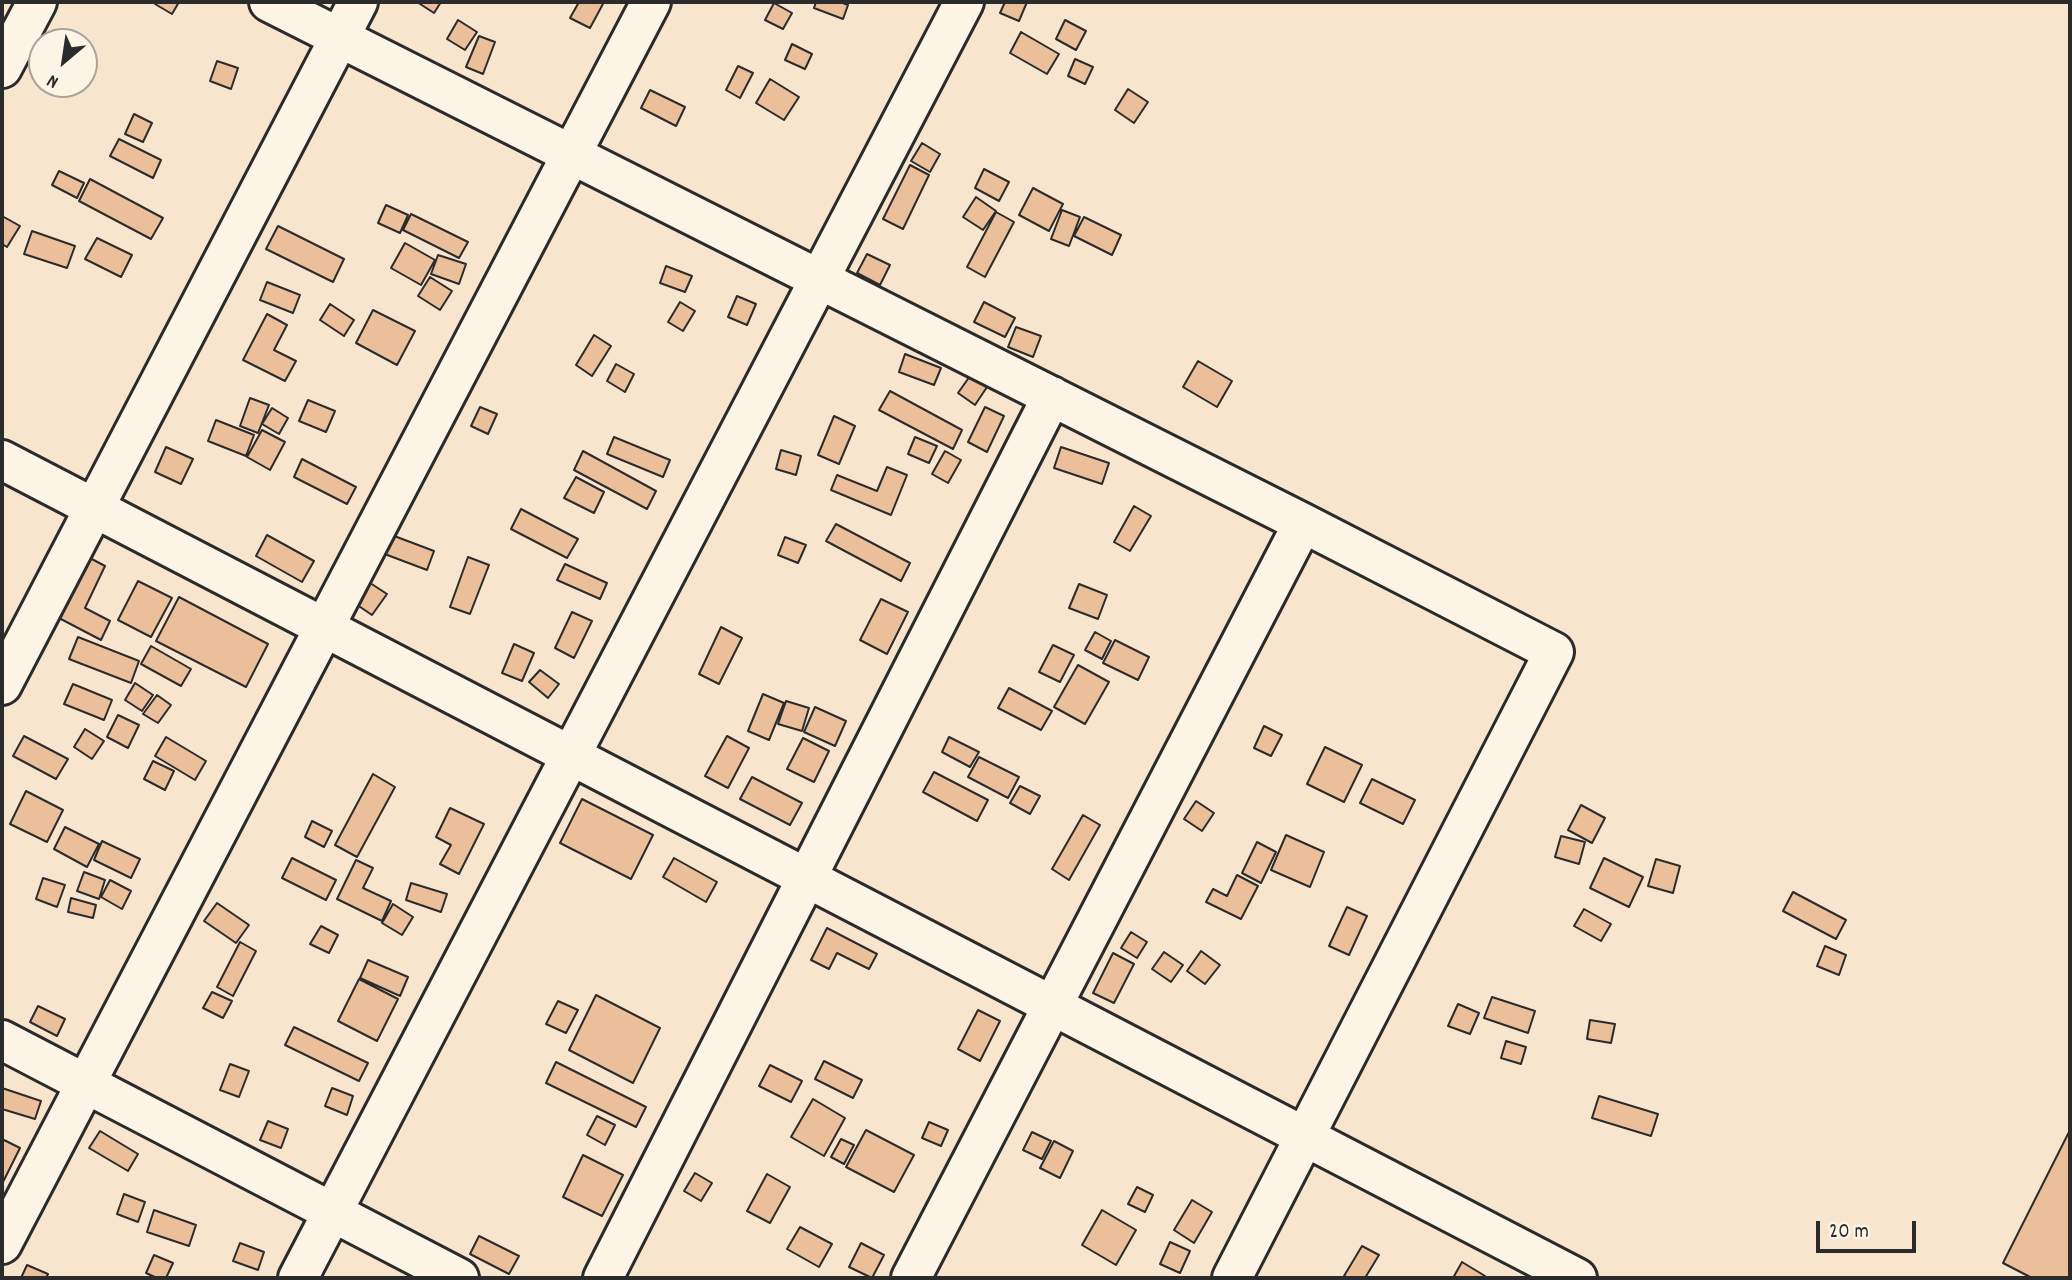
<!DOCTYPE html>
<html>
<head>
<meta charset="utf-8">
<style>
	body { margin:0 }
	#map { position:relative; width:2072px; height:1280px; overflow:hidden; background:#f7e5ce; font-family:Dekko,sans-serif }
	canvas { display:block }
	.frame { position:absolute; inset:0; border:4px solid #2b2b2b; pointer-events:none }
	.north { position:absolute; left:28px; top:28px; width:70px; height:70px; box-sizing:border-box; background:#fcf5e5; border:2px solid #a8a49b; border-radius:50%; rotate:209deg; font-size:19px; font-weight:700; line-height:28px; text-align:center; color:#2b2b2b }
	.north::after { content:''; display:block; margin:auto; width:24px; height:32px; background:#2b2b2b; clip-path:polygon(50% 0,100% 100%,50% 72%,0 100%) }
	.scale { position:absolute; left:1816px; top:1221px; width:100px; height:32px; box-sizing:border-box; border:4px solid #2b2b2b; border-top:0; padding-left:9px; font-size:21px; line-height:24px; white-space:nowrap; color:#2b2b2b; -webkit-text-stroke:5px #fcf5e5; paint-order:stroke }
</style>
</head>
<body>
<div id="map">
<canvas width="2072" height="1280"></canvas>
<div class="frame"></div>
<div class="north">N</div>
<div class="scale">20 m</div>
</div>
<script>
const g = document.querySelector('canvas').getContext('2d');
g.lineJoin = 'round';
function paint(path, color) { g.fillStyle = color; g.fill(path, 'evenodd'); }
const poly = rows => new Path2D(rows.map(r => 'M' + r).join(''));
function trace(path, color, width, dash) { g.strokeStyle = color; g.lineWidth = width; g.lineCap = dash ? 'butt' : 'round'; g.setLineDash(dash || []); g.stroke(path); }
const building = poly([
	[156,2,179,2,172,14,155,4,156,2],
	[417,2,441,2,434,13,417,2],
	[579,2,604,2,590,28,570,18,579,2],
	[816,2,840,2,848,5,843,19,814,8,816,2],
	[1005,2,1027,2,1019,21,1000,13,1005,2],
	[774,3,792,13,783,29,765,20,774,3],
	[458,20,477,32,465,50,447,39,458,20],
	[1065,20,1086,31,1076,50,1056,39,1065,20],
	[1021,32,1059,54,1047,74,1010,53,1021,32],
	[479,36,495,42,483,74,466,67,479,36],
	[792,44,812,54,805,69,785,60,792,44],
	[1075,59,1093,67,1085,84,1068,76,1075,59],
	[217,61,238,68,231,89,210,81,217,61],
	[738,66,753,73,740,98,726,90,738,66],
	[770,79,799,97,784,120,756,103,770,79],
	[1128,89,1148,102,1134,123,1115,110,1128,89],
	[650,90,685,107,676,126,641,108,650,90],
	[134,114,152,123,143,142,125,134,134,114],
	[119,139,161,160,153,178,110,156,119,139],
	[922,143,940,154,930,172,911,161,922,143],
	[910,165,929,175,903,229,883,219,910,165],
	[984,169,1009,182,999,201,975,188,984,169],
	[59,171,84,183,77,198,52,185,59,171],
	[90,179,163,218,151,239,79,201,90,179],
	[1033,188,1063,204,1049,231,1019,215,1033,188],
	[976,197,996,211,983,230,963,217,976,197],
	[386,205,408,215,400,233,378,223,386,205],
	[1062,210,1080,217,1069,246,1051,239,1062,210],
	[996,212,1014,222,985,277,967,267,996,212],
	[411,214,468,242,459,258,403,230,411,214],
	[2,216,20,226,7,247,2,244,2,216],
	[1084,217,1121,235,1112,255,1074,236,1084,217],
	[278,226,344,259,333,282,266,249,278,226],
	[32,231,75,246,67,268,24,254,32,231],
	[97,238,132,255,121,277,85,259,97,238],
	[405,243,435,260,421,285,391,268,405,243],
	[867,254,890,265,880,285,857,273,867,254],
	[438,255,466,264,459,284,431,274,438,255],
	[666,266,692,276,685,292,660,283,666,266],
	[430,277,452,291,440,310,418,296,430,277],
	[267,282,300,295,293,313,260,300,267,282],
	[737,296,756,304,747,325,728,317,737,296],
	[680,302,695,311,683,331,668,322,680,302],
	[984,302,1015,318,1005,337,974,322,984,302],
	[330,304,354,320,344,336,320,320,330,304],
	[373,310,415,331,397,365,356,343,373,310],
	[267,314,287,325,274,350,296,361,285,381,243,360,267,314],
	[1016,327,1041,336,1033,357,1008,347,1016,327],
	[594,335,611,346,592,376,576,365,594,335],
	[905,354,941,368,934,385,899,372,905,354],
	[1198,361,1232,381,1217,407,1183,387,1198,361],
	[616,364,634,374,625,392,607,381,616,364],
	[970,376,987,387,975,405,958,393,970,376],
	[890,391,962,430,953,449,879,410,890,391],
	[250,398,269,405,258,433,240,426,250,398],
	[308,400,335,411,326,432,299,421,308,400],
	[480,407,497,414,488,434,471,426,480,407],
	[985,407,1004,416,987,452,968,442,985,407],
	[272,408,288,418,279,434,262,424,272,408],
	[834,416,855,426,839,464,818,455,834,416],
	[216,420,254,435,246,456,208,441,216,420],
	[262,430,285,442,270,470,247,457,262,430],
	[614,437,670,460,663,477,607,454,614,437],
	[915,437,937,446,929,463,908,454,915,437],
	[166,447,193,459,181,484,155,472,166,447],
	[1061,447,1109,463,1102,484,1054,468,1061,447],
	[781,450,801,456,796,475,776,469,781,450],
	[583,451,656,491,647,509,574,470,583,451],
	[945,451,961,460,948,483,932,474,945,451],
	[302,459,356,487,347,504,294,477,302,459],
	[887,467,907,475,891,515,831,490,837,475,877,491,887,467],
	[576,477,604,492,594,513,564,498,576,477],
	[1134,506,1151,516,1130,551,1114,542,1134,506],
	[521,509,578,539,567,558,511,529,521,509],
	[836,524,910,563,901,581,826,541,836,524],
	[389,534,434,551,427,570,382,553,389,534],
	[267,535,314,561,302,582,256,556,267,535],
	[785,537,806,545,798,563,778,555,785,537],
	[88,557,105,566,85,608,110,621,101,640,57,617,88,557],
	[468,557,489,565,470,614,450,607,468,557],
	[565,564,607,583,600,599,557,580,565,564],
	[364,579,387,594,372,615,350,600,364,579],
	[138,581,172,598,151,637,118,620,138,581],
	[1079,584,1107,595,1098,619,1069,608,1079,584],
	[179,597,268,644,246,687,156,641,179,597],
	[881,599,908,612,887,654,860,640,881,599],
	[572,612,592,621,574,658,555,648,572,612],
	[721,627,742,638,719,684,699,674,721,627],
	[1095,632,1111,641,1102,659,1085,650,1095,632],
	[78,637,139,661,131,683,69,659,78,637],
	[1115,640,1149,657,1138,680,1103,663,1115,640],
	[514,644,534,653,522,681,502,673,514,644],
	[1053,645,1074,655,1060,682,1039,672,1053,645],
	[151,646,191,669,181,686,141,664,151,646],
	[1078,665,1109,682,1085,724,1054,707,1078,665],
	[540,670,559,684,548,698,529,682,540,670],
	[135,683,153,695,142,711,125,700,135,683],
	[73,684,112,700,104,720,64,704,73,684],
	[1009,688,1052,711,1041,730,998,708,1009,688],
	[763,694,784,703,769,740,748,731,763,694],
	[157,695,171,705,158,723,143,714,157,695],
	[786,701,809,708,802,731,778,724,786,701],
	[815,707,846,721,835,746,804,732,815,707],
	[118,715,139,725,128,748,107,737,118,715],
	[1264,726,1282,735,1271,756,1254,748,1264,726],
	[85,729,104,741,92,759,74,747,85,729],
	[24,736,68,759,56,779,13,756,24,736],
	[727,736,749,748,728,788,705,776,727,736],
	[166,737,206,761,195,780,155,756,166,737],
	[949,737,979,752,970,767,942,752,949,737],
	[803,738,829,751,814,782,787,769,803,738],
	[1325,747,1362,765,1344,802,1307,784,1325,747],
	[979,757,1019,777,1008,798,968,777,979,757],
	[153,761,174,771,165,790,144,779,153,761],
	[934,772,988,800,977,821,923,792,934,772],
	[373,774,395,787,357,857,335,845,373,774],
	[752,777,802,803,790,825,740,799,752,777],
	[1372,779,1415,800,1403,824,1360,803,1372,779],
	[1020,786,1040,796,1030,814,1010,803,1020,786],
	[26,791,63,810,47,842,10,824,26,791],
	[582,799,653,835,631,879,560,843,582,799],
	[1196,801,1214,813,1202,831,1184,819,1196,801],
	[1581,805,1605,818,1592,843,1568,830,1581,805],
	[450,808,484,824,459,874,440,864,451,845,436,837,450,808],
	[1083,815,1100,825,1069,880,1052,869,1083,815],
	[312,821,332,831,324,847,305,837,312,821],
	[65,827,99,844,87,867,54,849,65,827],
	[1286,835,1324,852,1310,887,1271,870,1286,835],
	[1561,836,1585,842,1579,864,1555,857,1561,836],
	[102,841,140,859,131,878,94,860,102,841],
	[1257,842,1276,852,1261,883,1242,873,1257,842],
	[292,858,336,880,326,900,282,878,292,858],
	[674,858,717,882,706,902,663,877,674,858],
	[1604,858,1643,877,1629,907,1590,888,1604,858],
	[1656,859,1680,866,1673,893,1648,886,1656,859],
	[356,860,373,868,363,888,391,901,382,921,337,899,356,860],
	[84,872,105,880,99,899,77,891,84,872],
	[1237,875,1258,886,1241,919,1206,902,1213,889,1227,896,1237,875],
	[43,878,65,885,57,907,36,899,43,878],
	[110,880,131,891,122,909,101,897,110,880],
	[411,883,447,894,441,912,406,900,411,883],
	[1793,892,1846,920,1836,939,1783,911,1793,892],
	[71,898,96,905,93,918,68,912,71,898],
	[217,903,249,925,236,943,204,921,217,903],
	[393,904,413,917,402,935,382,923,393,904],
	[1347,907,1367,916,1349,955,1329,946,1347,907],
	[1584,909,1611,924,1601,941,1574,926,1584,909],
	[321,926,338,935,329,953,310,944,321,926],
	[827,928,877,954,869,969,837,953,829,969,811,960,827,928],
	[1131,932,1147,942,1137,958,1121,948,1131,932],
	[240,942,256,951,233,996,217,987,240,942],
	[1825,946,1846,955,1839,975,1817,966,1825,946],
	[1201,951,1220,965,1205,984,1187,971,1201,951],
	[1164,952,1183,965,1171,982,1152,969,1164,952],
	[1113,953,1134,964,1114,1003,1093,993,1113,953],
	[368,960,408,977,400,996,360,978,368,960],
	[359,979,398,999,377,1041,338,1021,359,979],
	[212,992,232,1001,223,1018,203,1008,212,992],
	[596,995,660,1028,633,1083,569,1050,596,995],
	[1492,997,1535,1011,1528,1033,1484,1018,1492,997],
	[558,1001,578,1010,566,1033,546,1024,558,1001],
	[1458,1004,1479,1013,1470,1034,1448,1026,1458,1004],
	[38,1006,65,1019,57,1036,30,1022,38,1006],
	[978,1010,1000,1021,980,1061,958,1049,978,1010],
	[1590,1020,1615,1024,1611,1043,1587,1039,1590,1020],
	[294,1027,368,1063,359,1081,285,1045,294,1027],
	[1506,1041,1526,1047,1521,1064,1501,1058,1506,1041],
	[824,1061,862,1080,853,1098,815,1079,824,1061],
	[556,1062,646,1107,636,1127,546,1083,556,1062],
	[230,1064,249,1071,239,1097,220,1090,230,1064],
	[770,1065,802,1081,791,1102,759,1086,770,1065],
	[2,1088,41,1101,35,1119,2,1109,2,1088],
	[332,1088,353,1096,347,1115,325,1106,332,1088],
	[1599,1096,1658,1114,1651,1136,1592,1118,1599,1096],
	[813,1099,845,1118,824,1156,791,1137,813,1099],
	[597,1116,615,1125,605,1145,587,1135,597,1116],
	[268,1121,288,1129,281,1148,260,1140,268,1121],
	[929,1122,948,1130,941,1146,922,1138,929,1122],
	[866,1130,914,1155,894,1192,846,1167,866,1130],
	[2070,1130,2070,1278,2032,1278,2003,1263,2070,1130],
	[100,1131,138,1154,128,1171,89,1148,100,1131],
	[1032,1132,1051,1141,1042,1159,1023,1150,1032,1132],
	[841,1139,854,1145,844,1164,831,1157,841,1139],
	[4,1140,20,1148,2,1184,2,1143,4,1140],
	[1054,1141,1073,1151,1060,1178,1040,1168,1054,1141],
	[583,1155,623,1175,602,1216,563,1197,583,1155],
	[695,1173,712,1183,701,1201,684,1191,695,1173],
	[767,1174,790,1187,770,1223,747,1211,767,1174],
	[1137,1187,1153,1195,1145,1212,1128,1204,1137,1187],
	[124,1194,145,1202,138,1222,117,1214,124,1194],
	[1192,1200,1212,1212,1194,1243,1174,1230,1192,1200],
	[154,1210,196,1225,189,1246,147,1232,154,1210],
	[1102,1210,1136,1230,1116,1265,1082,1245,1102,1210],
	[800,1227,832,1244,819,1267,787,1249,800,1227],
	[479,1236,519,1256,509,1274,470,1254,479,1236],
	[1170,1242,1190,1251,1180,1273,1160,1264,1170,1242],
	[240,1243,264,1252,258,1270,233,1261,240,1243],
	[861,1243,884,1255,872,1278,849,1267,861,1243],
	[1362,1246,1379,1255,1365,1278,1348,1278,1344,1276,1362,1246],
	[154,1255,173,1263,166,1278,157,1278,146,1273,154,1255],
	[1462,1262,1485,1276,1483,1278,1453,1278,1462,1262],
	[27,1265,48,1274,46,1278,21,1278,27,1265]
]);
paint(building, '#eabf9a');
trace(building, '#2b2b2b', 2);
const minor = poly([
	[269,2,1303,523,1554,652,1232,1278],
	[2,68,37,2],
	[2,460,1577,1278],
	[2,685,358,2],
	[2,1040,459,1278],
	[2,1244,651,2],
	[298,1278,964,2],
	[603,1278,1052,396],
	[911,1278,1303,523]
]);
trace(minor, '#2b2b2b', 44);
trace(minor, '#fcf5e5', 38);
</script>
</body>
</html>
